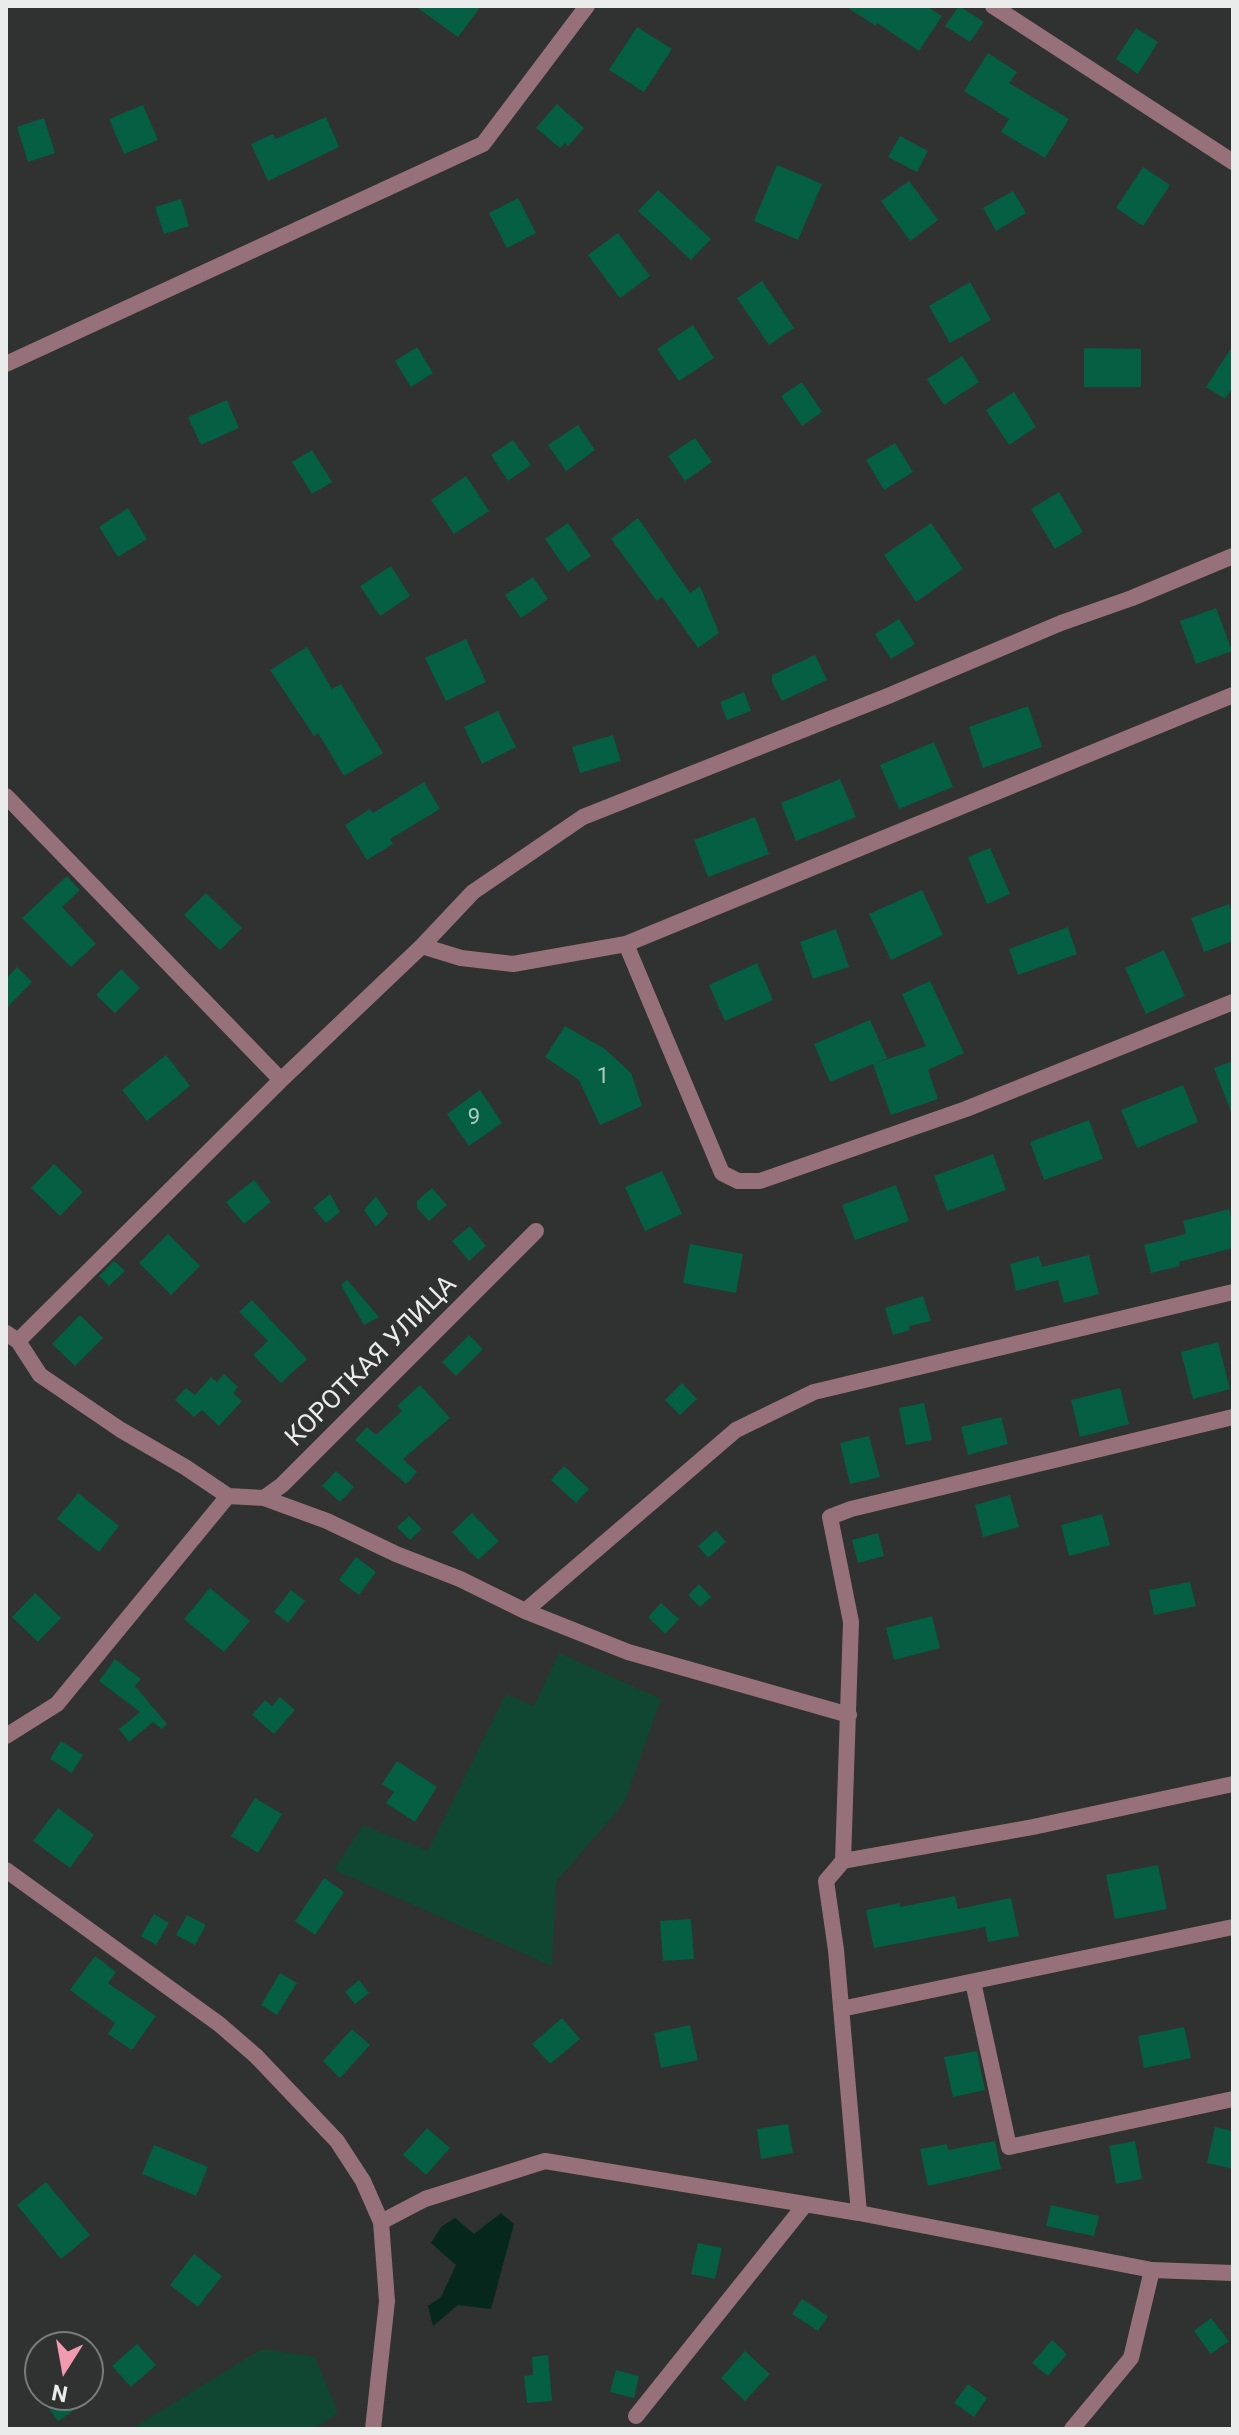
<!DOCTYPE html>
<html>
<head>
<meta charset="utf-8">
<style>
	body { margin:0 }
	#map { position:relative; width:1239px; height:2435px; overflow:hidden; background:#2f3230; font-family:Roboto,sans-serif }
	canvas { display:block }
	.frame { position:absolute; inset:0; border:8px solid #eaeceb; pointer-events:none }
	.north { position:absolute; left:24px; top:2331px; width:80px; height:80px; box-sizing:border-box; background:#2f3230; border:2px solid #7a7c7b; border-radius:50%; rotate:191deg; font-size:22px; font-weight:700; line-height:32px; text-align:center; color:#eaeceb }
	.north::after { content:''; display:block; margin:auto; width:28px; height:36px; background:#f29aaf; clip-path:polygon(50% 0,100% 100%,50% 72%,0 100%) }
</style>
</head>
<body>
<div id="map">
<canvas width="1239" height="2435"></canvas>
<div class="frame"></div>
<div class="north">N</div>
</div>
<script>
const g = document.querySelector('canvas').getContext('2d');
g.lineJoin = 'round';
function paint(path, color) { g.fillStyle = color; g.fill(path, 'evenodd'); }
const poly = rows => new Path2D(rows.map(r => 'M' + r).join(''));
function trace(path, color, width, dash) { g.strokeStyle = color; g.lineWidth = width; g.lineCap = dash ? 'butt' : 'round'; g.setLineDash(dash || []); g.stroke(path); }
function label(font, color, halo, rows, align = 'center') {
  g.font = font + ' Roboto,sans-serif'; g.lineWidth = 6; g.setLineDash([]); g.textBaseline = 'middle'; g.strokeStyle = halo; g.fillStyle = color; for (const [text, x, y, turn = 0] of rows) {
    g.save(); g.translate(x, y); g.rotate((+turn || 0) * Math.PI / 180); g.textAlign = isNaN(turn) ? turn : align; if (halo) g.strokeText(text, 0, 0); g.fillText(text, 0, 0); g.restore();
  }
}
paint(poly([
	[559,1653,661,1699,624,1803,556,1882,552,1966,334,1870,363,1825,428,1851,506,1694,534,1706],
	[262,2349,315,2357,338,2413,314,2429,137,2429,136,2426]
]), '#104733');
paint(poly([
	[501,2213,514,2224,491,2309,458,2305,433,2326,428,2306,441,2297,456,2265,431,2243,441,2227,455,2218,474,2234]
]), '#06271b');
paint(poly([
	[415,6,481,6,458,37],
	[845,6,926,6,942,16,919,51,877,23,876,26],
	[959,6,984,22,970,42,945,26],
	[637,27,672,49,644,92,609,70],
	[1136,28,1158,42,1138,74,1116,59],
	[988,53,1017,72,1009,83,1069,119,1045,158,1001,132,1009,119,964,91],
	[557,104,584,128,568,146,565,143,560,148,536,128],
	[143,105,158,140,124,154,109,119],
	[326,117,339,147,268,181,251,144,273,134,275,139],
	[44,118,55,153,28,162,17,127],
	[900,136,928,151,917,172,888,157],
	[777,165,822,184,798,240,754,221],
	[1143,167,1170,185,1143,226,1116,208],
	[909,181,938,220,910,241,881,201],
	[658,190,711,239,691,260,638,211],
	[1013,191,1026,213,996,231,983,208],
	[518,198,536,233,507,248,489,213],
	[181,199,189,226,164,234,155,207],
	[618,233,650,276,620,298,588,255],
	[762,281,794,328,769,345,737,298],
	[970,282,991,320,950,343,929,306],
	[693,325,714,358,679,381,657,349],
	[1233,345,1233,387,1225,399,1206,387],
	[417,347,433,373,411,387,395,361],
	[1084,348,1141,349,1141,387,1084,387],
	[962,356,979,382,944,405,927,379],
	[802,382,822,412,802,426,781,396],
	[1014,392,1036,427,1009,445,986,410],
	[227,400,239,428,201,445,188,417],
	[578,425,595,450,566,471,548,445],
	[695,438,712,462,685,481,668,456],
	[513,440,531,465,508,481,491,455],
	[895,443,913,472,884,490,866,460],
	[312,450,332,482,312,494,292,462],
	[466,476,489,511,454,534,431,500],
	[1059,492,1083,532,1055,549,1031,509],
	[128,508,147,539,118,557,99,527],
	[638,518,690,593,700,586,719,633,698,648,662,597,657,601,611,539],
	[568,523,591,556,568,572,545,539],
	[931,523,963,569,916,602,884,555],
	[391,566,410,596,380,616,360,586],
	[533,577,548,599,521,618,505,595],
	[1216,608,1232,651,1196,664,1180,621],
	[899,619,915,644,891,659,875,634],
	[466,639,486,682,446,701,425,658],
	[307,647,332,689,341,684,383,753,344,776,318,733,314,736,270,670],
	[815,655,827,680,782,701,772,682,772,675],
	[744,692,751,711,727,720,720,702],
	[1028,706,1042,747,983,768,969,727],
	[498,711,516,747,482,764,464,727],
	[613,735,621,761,580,773,572,747],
	[934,742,953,787,899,809,880,765],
	[840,779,856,817,796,841,781,803],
	[424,782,440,809,390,839,393,844,367,860,345,825,370,809,373,813],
	[755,817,769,854,708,877,694,840],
	[990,848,1010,894,987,904,968,857],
	[67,876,80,890,62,907,96,944,71,967,22,918],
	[922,890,943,935,891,960,869,914],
	[206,893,242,928,220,950,184,915],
	[1229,904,1233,914,1233,941,1204,952,1191,918],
	[1068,927,1077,954,1018,975,1009,949],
	[836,929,849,967,813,979,800,942],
	[1164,950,1185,996,1146,1014,1125,968],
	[757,963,773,1000,725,1021,709,985],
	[17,967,32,982,6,1009,6,979],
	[121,969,140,988,115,1013,96,995],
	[930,981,964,1053,928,1070,938,1099,891,1115,873,1064,830,1082,814,1044,870,1020,887,1058,876,1063,926,1046,902,994],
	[565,1026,605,1049,631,1073,642,1106,600,1125,579,1080,545,1057],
	[166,1055,190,1086,147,1121,122,1090],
	[1233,1061,1233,1114,1232,1114,1214,1068],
	[1183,1085,1198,1122,1137,1148,1121,1110],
	[480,1090,502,1123,469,1146,447,1114],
	[1089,1120,1103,1159,1044,1180,1030,1142],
	[993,1154,1006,1190,947,1211,934,1176],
	[54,1164,83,1192,60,1216,31,1188],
	[662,1171,682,1214,645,1231,625,1187],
	[254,1180,271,1202,244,1224,226,1202],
	[896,1185,909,1221,855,1240,842,1205],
	[432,1188,447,1205,429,1221,417,1208,417,1201],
	[330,1194,340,1212,326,1223,313,1208],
	[376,1196,388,1214,376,1227,364,1210],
	[1229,1209,1233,1226,1233,1248,1179,1262,1180,1266,1151,1273,1144,1245,1186,1234,1183,1221],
	[470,1226,486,1246,469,1261,452,1241],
	[168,1234,200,1266,171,1295,139,1263],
	[690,1244,743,1254,736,1293,683,1283],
	[1089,1255,1099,1294,1064,1303,1058,1280,1016,1291,1010,1264,1039,1256,1042,1267],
	[114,1261,125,1271,109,1286,99,1276],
	[347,1280,379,1317,364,1325,341,1285],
	[923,1296,931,1321,909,1326,910,1330,893,1335,885,1308],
	[252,1300,307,1359,281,1383,253,1355,268,1341,239,1312],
	[80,1315,103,1338,75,1366,52,1344],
	[469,1335,483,1349,456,1376,442,1362],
	[1218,1342,1230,1389,1193,1399,1181,1352],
	[224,1374,238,1387,233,1393,242,1401,219,1426,202,1410,194,1417,175,1400,186,1388,195,1395,211,1377,217,1382],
	[682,1383,697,1399,680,1415,665,1400],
	[420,1385,450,1418,403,1459,417,1472,406,1484,355,1440,367,1427,376,1435,402,1411,397,1406],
	[1120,1388,1129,1424,1080,1437,1071,1400],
	[924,1403,932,1440,906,1445,899,1408],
	[1001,1417,1008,1444,968,1455,961,1427],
	[869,1436,880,1477,850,1484,840,1443],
	[564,1466,589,1489,576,1503,551,1480],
	[336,1471,354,1487,340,1502,322,1486],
	[78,1493,119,1526,99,1552,57,1519],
	[1010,1495,1019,1527,983,1537,975,1505],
	[472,1513,499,1541,478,1560,452,1532],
	[1102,1514,1110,1545,1069,1556,1061,1525],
	[409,1516,422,1529,410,1540,397,1527],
	[716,1530,726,1542,708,1558,698,1546],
	[878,1533,884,1556,858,1563,852,1540],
	[356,1557,376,1572,359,1595,339,1580],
	[1190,1582,1196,1606,1154,1615,1149,1590],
	[699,1584,711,1597,700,1607,688,1595],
	[210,1588,250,1621,224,1652,184,1619],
	[291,1590,305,1601,288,1623,274,1612],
	[35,1593,61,1618,38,1642,12,1617],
	[661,1603,679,1619,665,1634,648,1617],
	[932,1616,940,1648,894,1660,886,1628],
	[115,1659,141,1679,135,1686,167,1724,162,1729,153,1722,129,1742,119,1729,140,1712,99,1681],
	[280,1697,295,1710,274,1734,252,1715,265,1700,272,1706],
	[61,1741,83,1755,72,1773,50,1759],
	[397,1761,437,1787,415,1822,386,1803,394,1792,382,1784],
	[255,1798,282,1814,258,1853,231,1836],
	[58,1808,94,1835,70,1868,33,1841],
	[1158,1865,1167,1909,1115,1919,1106,1875],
	[324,1878,344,1892,315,1935,295,1921],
	[955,1896,958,1909,1011,1898,1019,1936,988,1942,985,1927,874,1948,866,1910,900,1903,900,1907],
	[154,1914,169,1923,156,1945,141,1936],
	[187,1915,206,1925,195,1945,176,1935],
	[691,1919,694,1959,663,1961,660,1921],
	[95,1956,116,1972,108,1983,156,2016,132,2050,108,2034,115,2023,70,1990],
	[280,1973,297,1983,277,2015,261,2005],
	[359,1980,369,1993,355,2004,345,1992],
	[562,2018,580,2039,550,2064,532,2044],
	[690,2025,698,2060,661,2068,654,2033],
	[1184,2027,1191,2058,1144,2068,1138,2036],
	[352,2029,370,2045,340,2078,323,2061],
	[977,2051,985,2090,953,2097,944,2057],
	[788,2124,793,2153,761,2159,757,2129],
	[1215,2127,1233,2131,1233,2169,1207,2163],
	[427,2128,450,2148,426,2175,403,2155],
	[995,2141,1001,2169,928,2186,920,2149,947,2144,948,2150],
	[1135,2141,1142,2179,1116,2184,1109,2146],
	[154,2145,208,2167,196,2196,142,2174],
	[46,2182,90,2235,61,2259,17,2205],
	[1051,2205,1099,2216,1094,2236,1046,2226],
	[698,2243,722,2248,715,2279,691,2274],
	[194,2254,222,2276,198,2307,170,2285],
	[802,2299,828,2316,818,2331,792,2314],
	[1211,2318,1229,2341,1211,2354,1194,2331],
	[1052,2340,1067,2354,1048,2376,1032,2363],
	[137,2344,156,2365,131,2387,112,2366],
	[745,2351,770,2374,745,2401,721,2378],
	[548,2355,552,2401,527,2403,524,2376,533,2375,532,2357],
	[616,2370,639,2376,634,2398,610,2392],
	[968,2384,987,2398,974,2417,954,2403],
	[59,2395,66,2395,76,2409,58,2421,46,2404]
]), '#045f43');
trace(poly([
	[993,6,1233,162],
	[6,364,483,144,587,6],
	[6,796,281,1080],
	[626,944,722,1173,738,1181,760,1181,966,1109,1233,1002],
	[422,946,461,958,513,964,626,944,1233,695],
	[6,1333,18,1341,40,1375,121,1430,185,1467,228,1496],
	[18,1341,281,1080,422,946,473,892,583,817,888,696,1061,623,1132,598,1233,556],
	[228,1496,264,1498,282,1485,536,1231],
	[264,1498,327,1521,396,1554,460,1579,525,1611,628,1652,849,1715],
	[525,1611,736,1430,814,1392,1233,1292],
	[6,1736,57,1704,228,1496],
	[843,1861,1033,1827,1233,1784],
	[6,1870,219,2024,256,2056,337,2141,363,2181,381,2222,387,2301,373,2429],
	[973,1982,1009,2147,1233,2099],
	[841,2009,1233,1927],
	[859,2213,836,1950,826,1881,843,1861,851,1622,830,1517,851,1509,1233,1417],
	[381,2222,425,2199,545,2161,859,2213,1152,2270,1233,2273],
	[636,2416,804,2206],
	[1072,2429,1131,2358,1152,2270]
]), '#977179', 16);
label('22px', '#b0c9c1', null, [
	["1",603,1077],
	["9",474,1118]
]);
label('26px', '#eaeceb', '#2f3230', [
	["КОРОТКАЯ УЛИЦА",372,1362,-45]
]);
</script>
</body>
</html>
